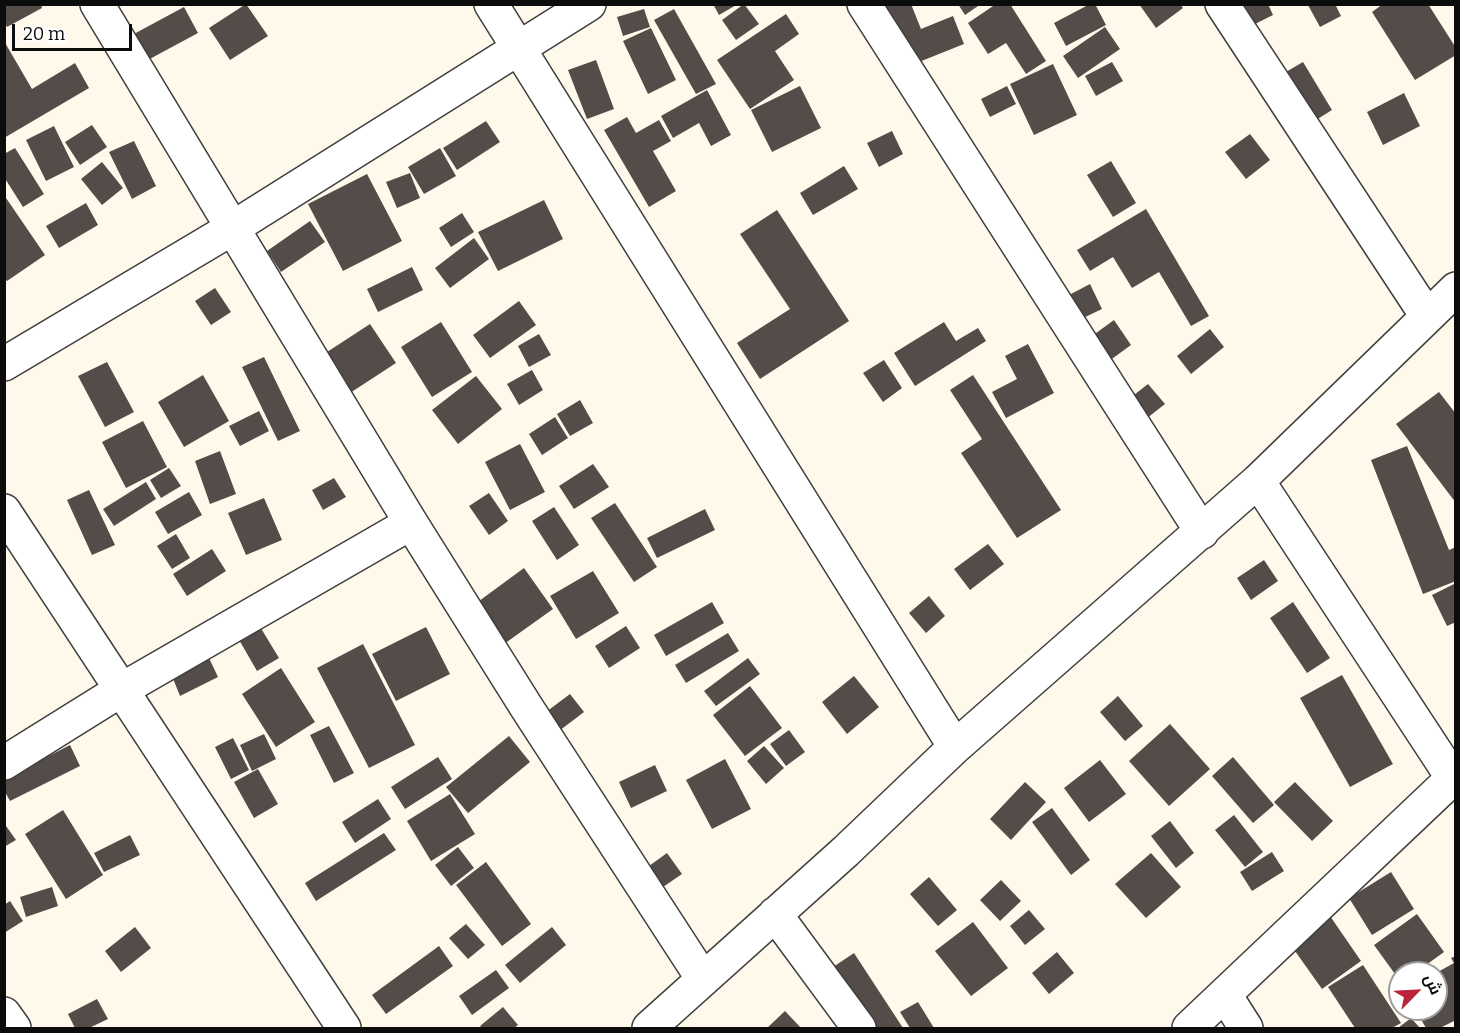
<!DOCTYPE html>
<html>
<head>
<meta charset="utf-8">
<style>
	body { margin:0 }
	#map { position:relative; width:1460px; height:1033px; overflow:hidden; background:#fff9eb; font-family:Bitter,Cairo,serif }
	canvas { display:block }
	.frame { position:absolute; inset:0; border:6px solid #0c0c0c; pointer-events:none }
	.north { position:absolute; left:1388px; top:961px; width:60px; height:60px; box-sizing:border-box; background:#fff; border:2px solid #9e9e9e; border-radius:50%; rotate:66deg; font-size:16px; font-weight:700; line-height:24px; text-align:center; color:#0c0c0c }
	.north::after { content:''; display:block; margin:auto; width:21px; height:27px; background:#bb243b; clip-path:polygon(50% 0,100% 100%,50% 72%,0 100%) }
	.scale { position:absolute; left:12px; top:24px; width:120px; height:27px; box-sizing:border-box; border:3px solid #0c0c0c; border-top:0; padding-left:8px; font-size:18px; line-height:21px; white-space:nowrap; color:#0c0c0c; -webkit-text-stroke:4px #fff; paint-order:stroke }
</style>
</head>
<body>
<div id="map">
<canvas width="1460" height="1033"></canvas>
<div class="frame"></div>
<div class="north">ش</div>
<div class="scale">20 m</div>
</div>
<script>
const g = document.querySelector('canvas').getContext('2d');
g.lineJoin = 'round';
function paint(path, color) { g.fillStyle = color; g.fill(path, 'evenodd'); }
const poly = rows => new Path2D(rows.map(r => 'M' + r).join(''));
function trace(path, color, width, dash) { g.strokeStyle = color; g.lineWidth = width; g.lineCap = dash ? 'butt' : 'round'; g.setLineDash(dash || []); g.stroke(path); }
paint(poly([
	[4,4,41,4,42,8,7,27,4,22],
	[246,4,268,36,230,60,209,28],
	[713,4,738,4,719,15],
	[744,4,759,24,736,40,722,20],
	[885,4,911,4,921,29,953,16,964,44,909,66],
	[958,4,981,4,965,15],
	[996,4,1010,4,1046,61,1026,74,1006,43,988,54,968,23],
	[1090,4,1095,4,1106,25,1066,46,1054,23],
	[1139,4,1180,4,1183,8,1156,28],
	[1240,4,1268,4,1273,15,1251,26],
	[1335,4,1341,16,1320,27,1308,5],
	[1383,4,1428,4,1456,48,1456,55,1415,80,1372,12],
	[184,7,198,33,146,61,132,35],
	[644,9,650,27,623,36,617,17],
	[674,9,716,84,696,94,654,20],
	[786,14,799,34,775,51,794,80,750,109,717,60],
	[1105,27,1120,49,1078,78,1063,56],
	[651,28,676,80,648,94,623,41],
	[4,41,32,89,75,63,89,88,4,138],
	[596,60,614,109,587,119,568,70],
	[1112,62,1123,81,1096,96,1085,76],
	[1303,62,1332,110,1308,125,1279,76],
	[1053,64,1077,115,1034,135,1010,84],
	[800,86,821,128,772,152,751,110],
	[1007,86,1016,104,990,117,981,99],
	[707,90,731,135,711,146,699,123,673,138,661,116],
	[1404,93,1420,126,1383,145,1367,112],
	[627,117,636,133,659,120,671,141,653,151,676,191,649,207,604,130],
	[486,121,500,142,457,170,443,148],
	[92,125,107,147,80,165,65,142],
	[54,126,74,167,46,181,26,140],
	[892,131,903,154,879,167,867,143],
	[1250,134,1270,160,1246,179,1225,152],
	[134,141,156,186,132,199,109,152],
	[15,148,44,194,23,207,4,177,4,154],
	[440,148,456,176,424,194,408,167],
	[1111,161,1136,203,1113,217,1087,175],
	[102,162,123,188,102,205,81,179],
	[844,166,858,189,813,215,800,193],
	[410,173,420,198,397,208,386,182],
	[367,174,402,241,343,271,308,204],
	[4,195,45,255,7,281,4,278],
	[544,200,563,239,498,271,478,232],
	[86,203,98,225,59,248,46,226],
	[1146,209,1209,316,1191,326,1159,272,1132,288,1113,257,1090,271,1077,250],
	[777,210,849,321,760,379,737,343,790,309,740,234],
	[462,213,474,232,451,247,439,228],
	[310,221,325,242,281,272,267,251],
	[474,238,489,259,450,288,435,268],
	[412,267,423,290,378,312,367,289],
	[1090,284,1102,309,1081,319,1069,295],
	[215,288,231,312,211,325,195,301],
	[519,301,536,325,490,358,473,335],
	[1114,320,1131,345,1109,361,1092,336],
	[441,322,472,372,432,397,401,347],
	[944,322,956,341,978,328,986,341,915,386,894,353],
	[370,324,396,363,350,393,324,354],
	[1210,329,1224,347,1191,374,1177,356],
	[539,334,551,355,529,367,518,346],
	[1028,344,1054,393,1006,418,992,392,1017,379,1005,356],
	[264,357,300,431,278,441,242,367],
	[884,360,902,388,883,402,863,373],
	[107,362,134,412,105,427,78,376],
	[532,370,543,390,519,405,507,384],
	[203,375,229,421,184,447,158,402],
	[973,375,1061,510,1017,538,961,453,982,439,950,390],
	[476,376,502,409,458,444,432,410],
	[1148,384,1165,404,1142,422,1125,402],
	[1439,392,1456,414,1456,503,1396,424],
	[580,400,593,423,570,436,557,414],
	[259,411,269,431,240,446,229,426],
	[555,417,568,438,542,455,529,434],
	[143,421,167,467,126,488,102,442],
	[520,444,545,492,510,510,485,462],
	[1407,446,1449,550,1456,547,1456,581,1423,594,1371,460],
	[220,451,236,494,210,504,195,461],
	[593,464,609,487,574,509,559,486],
	[169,468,181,486,161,498,150,480],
	[334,478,346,497,323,510,312,490],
	[146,482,156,499,114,526,103,509],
	[89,490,115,545,92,555,67,500],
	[189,492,202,515,168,534,155,512],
	[489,493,508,521,489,535,469,506],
	[264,498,282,540,246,555,228,513],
	[615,503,657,567,634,582,591,518],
	[554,507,579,545,557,560,532,521],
	[705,509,715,530,657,558,647,538],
	[176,534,190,558,172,569,157,546],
	[988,544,1004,564,970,590,954,569],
	[212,549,226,571,187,596,173,574],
	[1264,560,1278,581,1251,600,1237,578],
	[524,568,553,609,504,644,475,604],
	[593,571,619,613,576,639,550,596],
	[1456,583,1456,622,1447,626,1432,595],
	[929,596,945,616,926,633,909,613],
	[712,602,724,623,666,656,654,635],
	[1293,602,1330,658,1307,673,1270,618],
	[259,625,279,658,257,671,238,638],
	[626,626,640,648,609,668,595,646],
	[426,627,450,674,396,701,372,654],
	[728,633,739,651,686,683,675,665],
	[363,644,415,745,369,768,317,668],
	[209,658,218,677,180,696,172,676],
	[748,658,760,674,716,706,704,691],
	[281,668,315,722,276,747,242,694],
	[1342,675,1393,764,1350,787,1300,698],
	[854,676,879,707,847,734,822,702],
	[750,686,782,728,745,756,713,715],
	[570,694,584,712,559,731,546,712],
	[1118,696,1143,726,1125,741,1100,712],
	[1170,724,1210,769,1169,806,1129,761],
	[329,726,354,773,334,783,310,735],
	[789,730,805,752,786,766,770,744],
	[264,734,276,759,252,771,240,745],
	[509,736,530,762,468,813,446,787],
	[233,738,249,770,231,779,215,747],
	[70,745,80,766,10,801,4,790,4,779],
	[764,746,784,768,766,784,747,761],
	[438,757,452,779,405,809,391,787],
	[1233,757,1274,805,1253,823,1212,776],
	[725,759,751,809,712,829,686,780],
	[1100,760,1126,794,1089,822,1064,788],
	[655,765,667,791,631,808,619,782],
	[258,769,278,804,254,818,234,782],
	[1025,782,1046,802,1011,840,990,819],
	[1295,782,1333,821,1312,841,1274,802],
	[450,794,475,834,431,861,407,821],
	[378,799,391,819,355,843,342,822],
	[1052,808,1090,860,1071,875,1032,822],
	[63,810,103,875,66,899,25,834],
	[1234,815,1263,852,1245,867,1215,830],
	[1170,821,1194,853,1176,868,1151,836],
	[4,823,16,840,4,847],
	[384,833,396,850,316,901,305,883],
	[130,835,140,855,104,872,94,853],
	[458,847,474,868,451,886,435,865],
	[1272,852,1284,871,1252,891,1240,872],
	[667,853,682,874,663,887,649,866],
	[1151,853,1181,887,1146,918,1115,884],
	[486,862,531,924,502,946,456,885],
	[1391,872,1414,909,1372,935,1349,898],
	[929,877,957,910,938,926,910,894],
	[1001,880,1021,901,1000,921,980,900],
	[52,887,58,906,26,917,20,897],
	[10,901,23,921,4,933,4,905],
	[1029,910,1045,929,1025,945,1010,926],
	[1417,914,1444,952,1415,973,1400,973,1400,981,1374,945],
	[1330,916,1361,961,1322,989,1290,944],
	[973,922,1008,968,971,996,935,951],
	[466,924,485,945,468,959,449,938],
	[135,927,151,948,121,972,105,951],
	[552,927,566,945,520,983,505,965],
	[439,946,453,966,386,1014,372,995],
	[1057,952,1074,973,1049,994,1032,973],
	[854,953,903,1028,872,1028,833,967],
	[1456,956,1456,1020,1440,1028,1426,1028,1415,1009,1436,1009,1436,973,1454,963,1451,958],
	[1363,965,1401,1023,1392,1028,1355,1028,1328,987],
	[496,970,509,988,472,1015,459,996],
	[97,999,108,1019,89,1028,75,1028,68,1014],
	[918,1002,934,1028,910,1028,900,1012],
	[503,1007,518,1025,514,1028,482,1028,480,1026],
	[785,1011,801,1028,767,1028],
	[1411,1018,1420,1028,1398,1028]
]), '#544c48');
const minor = poly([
	[97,4,411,523,527,708,703,979],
	[491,4,955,747],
	[864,4,1202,532],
	[1222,4,1427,316],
	[4,364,231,229,589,4],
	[1258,481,1456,783],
	[4,511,344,1028],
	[4,763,121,690,411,523],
	[775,914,859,1028],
	[1225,995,1246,1028],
	[4,1014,14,1028],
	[649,1028,846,851,955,747,1258,481,1456,289],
	[1189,1028,1453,778]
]);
trace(minor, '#3f3f3f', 36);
trace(minor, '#fff', 33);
</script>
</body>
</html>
